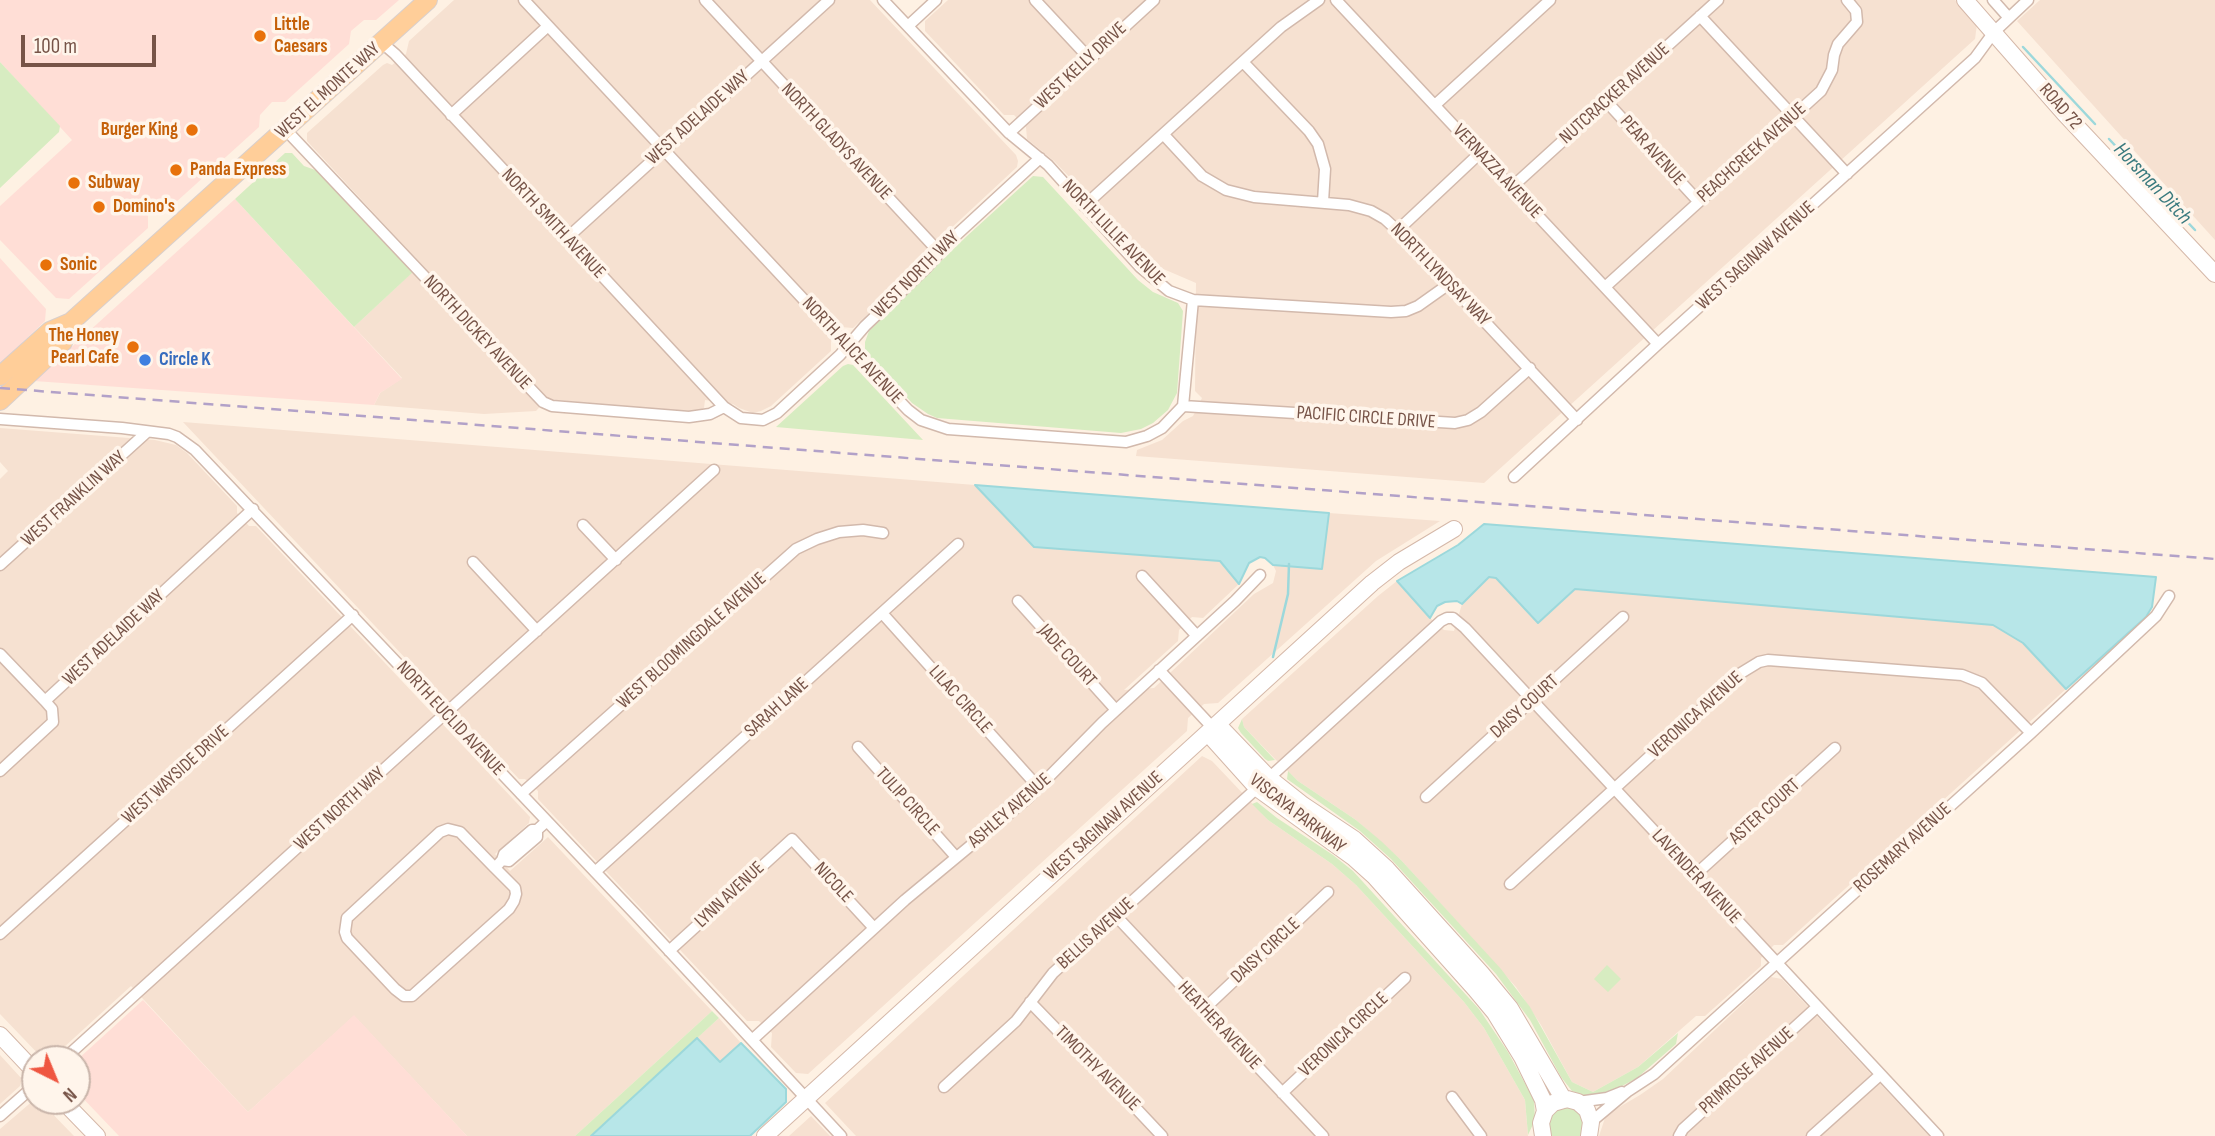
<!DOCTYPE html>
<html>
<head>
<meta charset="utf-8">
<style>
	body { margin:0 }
	#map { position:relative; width:2215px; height:1136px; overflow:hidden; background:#fef1e3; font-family:"Sofia Sans Condensed",sans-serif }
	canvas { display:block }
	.north { position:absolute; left:21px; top:1045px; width:70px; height:70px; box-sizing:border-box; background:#fff5eb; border:2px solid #c9b5aa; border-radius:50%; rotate:137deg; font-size:19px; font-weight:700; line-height:28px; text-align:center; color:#775448 }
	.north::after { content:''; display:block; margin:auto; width:24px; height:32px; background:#ef5641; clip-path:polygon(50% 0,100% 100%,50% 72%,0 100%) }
	.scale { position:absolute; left:21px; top:35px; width:135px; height:32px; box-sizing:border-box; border:4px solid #775448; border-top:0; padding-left:9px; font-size:21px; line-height:24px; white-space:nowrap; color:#775448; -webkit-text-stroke:5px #fff5eb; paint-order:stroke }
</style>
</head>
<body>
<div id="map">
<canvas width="2215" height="1136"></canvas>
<div class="north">N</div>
<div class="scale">100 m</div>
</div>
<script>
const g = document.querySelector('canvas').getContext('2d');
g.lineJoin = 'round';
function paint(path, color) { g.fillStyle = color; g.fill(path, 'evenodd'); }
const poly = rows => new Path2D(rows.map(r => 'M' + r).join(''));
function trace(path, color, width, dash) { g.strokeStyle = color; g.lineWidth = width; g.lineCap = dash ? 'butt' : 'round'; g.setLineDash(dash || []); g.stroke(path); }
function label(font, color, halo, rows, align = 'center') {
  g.font = font + ' "Sofia Sans Condensed",sans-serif'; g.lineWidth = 7; g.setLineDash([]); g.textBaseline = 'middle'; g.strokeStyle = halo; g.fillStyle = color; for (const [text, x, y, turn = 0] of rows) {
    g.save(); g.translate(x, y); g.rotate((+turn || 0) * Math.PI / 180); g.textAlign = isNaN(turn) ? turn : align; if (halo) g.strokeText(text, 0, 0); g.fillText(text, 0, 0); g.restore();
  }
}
paint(poly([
	[454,0,870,0,1016,155,1018,161,1017,167,947,232,923,261,853,328,841,327,831,342,831,351,771,406,761,411,753,413,739,408,733,404,705,400,704,408,693,413,547,399,536,411,484,414,374,405,380,393,402,378,354,327,421,264,307,141,307,133,383,65,387,63,392,65,406,54,409,41],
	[948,0,1955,0,1977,24,1975,39,1484,483,1136,456,1137,450,1162,440,1183,421,1193,416,1202,398,1195,391,1196,283,1154,265,1054,161,1027,139,1026,127,1014,115,1004,115,925,31,925,21],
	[2040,0,2215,0,2215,240,2017,21],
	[183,422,975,485,1034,547,1220,561,1239,584,1203,618,1192,617,1179,630,1178,641,1124,690,1154,688,1254,594,1273,583,1276,571,1273,565,1322,569,1329,513,1440,521,1376,561,1218,703,1204,704,1188,718,1187,731,808,1074,796,1073,771,1047,772,1033,759,1021,747,1021,538,799,538,791,525,779,519,779],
	[0,428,155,440,176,445,187,453,237,506,237,513,249,526,256,526,530,817,529,823,495,854,510,871,548,837,712,1011,575,1136,467,1136,354,1016,248,1112,131,986,51,1059,43,1059,0,1014,0,479,8,471,0,462],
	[1488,577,1496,578,1538,623,1575,589,1994,625,2023,643,2066,689,1783,945,1774,945,1761,958,1761,966,1705,1016,1696,1016,1638,1067,1593,1092,1572,1082,1541,1025,1516,987,1401,860,1356,820,1298,781,1275,759,1244,727,1242,719,1378,596,1397,581,1430,618,1444,630,1454,631,1462,604],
	[1202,756,1212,761,1268,820,1332,864,1356,885,1464,1002,1484,1028,1525,1100,1528,1136,856,1136,825,1103],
	[1771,977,1782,979,1929,1136,1599,1136,1605,1118,1611,1112,1640,1095,1663,1079],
	[719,1018,741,1043,720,1063,697,1038],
	[0,1055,22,1079,20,1086,0,1104],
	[35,1099,35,1101,40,1101,74,1136,0,1136,0,1129],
	[811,1116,830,1136,789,1136]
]), '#f6e1d1');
paint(poly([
	[0,0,399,0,376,20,364,20,351,31,349,44,285,102,272,102,260,115,259,127,175,203,162,202,148,214,148,228,69,299,56,298,0,240,0,206,72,140,0,62],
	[235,199,402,379,380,393,374,405,34,381],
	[0,258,46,309,45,321,0,364],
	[143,1000,248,1112,354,1015,467,1136,119,1136,77,1092,77,1060]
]), '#ffded6');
paint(poly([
	[0,62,60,126,59,132,0,188],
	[285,153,292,153,304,166,321,172,413,272,354,327,235,199],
	[1033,176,1043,177,1138,280,1153,292,1178,303,1183,311,1177,393,1168,410,1153,423,1141,429,1121,433,937,418,928,414,912,403,865,351,865,342,869,331,967,236],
	[848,364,853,365,923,440,776,427,843,366],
	[1242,719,1244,727,1275,760,1268,761,1265,759,1241,733,1238,728],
	[1288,771,1298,781,1356,820,1381,841,1401,860,1501,969,1530,1007,1572,1082,1593,1092,1638,1067,1678,1033,1676,1044,1637,1078,1607,1094,1590,1097,1572,1091,1561,1077,1530,1020,1496,974,1391,859,1360,831,1287,779],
	[1257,802,1277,818,1333,855,1353,871,1479,1009,1508,1052,1534,1100,1535,1120,1528,1135,1525,1100,1484,1028,1464,1002,1356,885,1332,864,1268,820,1252,804],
	[1607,965,1621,979,1608,992,1594,979],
	[712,1011,719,1018,591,1136,575,1136],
	[1571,1106,1584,1117,1582,1136,1551,1136,1548,1131,1549,1118,1558,1108]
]), '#d7ecc1');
const water = poly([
	[975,485,1329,513,1322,569,1273,565,1265,558,1260,557,1249,563,1239,584,1220,561,1034,547,975,485],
	[1484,524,2156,577,2152,607,2146,617,2066,689,2023,643,1993,625,1575,589,1538,623,1496,578,1489,577,1462,604,1457,601,1445,602,1437,606,1430,618,1397,581,1458,545,1484,524],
	[697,1038,720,1062,741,1043,786,1089,786,1102,750,1136,591,1136,697,1038]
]);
paint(water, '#b7e6e8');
trace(water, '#9cd8db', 2);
trace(poly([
	[2023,47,2095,124],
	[2109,139,2195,230],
	[1273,657,1288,594,1289,564]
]), '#9cd8db', 2.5);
const street = poly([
	[524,0,848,347,908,410,921,420,948,429,1126,442,1147,436,1162,428,1183,406,1193,300],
	[705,0,939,252],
	[883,0,1009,133,1048,165,1140,267,1169,291,1193,300,1391,312,1406,311,1418,306,1449,284],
	[1035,0,1089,58],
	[1336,0,1658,344],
	[1993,0,2009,18],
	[1700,16,1847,174],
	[908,26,936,0],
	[381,42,395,54,567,238,724,407,741,418,763,420,777,413,840,355,865,326,927,267,952,239,1040,158],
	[1243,62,1309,131,1318,144,1325,169,1323,202],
	[1606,101,1698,201],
	[1435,105,1550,0],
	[451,115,548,26],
	[285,129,543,402,552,406,689,417,710,414,724,407],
	[1009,133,1154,0],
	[1164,135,1202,176,1226,190,1254,197,1349,205,1371,211,1385,219,1411,243,1577,420],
	[1512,187,1718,0],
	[1084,206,1281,27,1319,0],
	[1398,230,1480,153],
	[567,238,829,0],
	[1605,287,1821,91,1832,70,1834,55,1838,44,1857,22,1856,11,1847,0],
	[1183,406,1455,423,1468,420,1481,412,1530,368],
	[0,419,122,428,169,434,177,437,195,450,637,916,841,1136],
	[1514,477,1658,344,1975,58,1994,32,2028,0],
	[583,525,616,560],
	[473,562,537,631],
	[0,565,147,432],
	[1142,576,1197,636],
	[1018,601,1116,710],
	[882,613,1039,788],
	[0,654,45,701],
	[1159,670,1212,727],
	[858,747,956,857],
	[0,771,53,722,52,709,45,701,253,509],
	[1269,778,1441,621,1447,618,1453,618,1465,628,1938,1136],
	[521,794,796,549,817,539,839,532,863,530,883,533],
	[1426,797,1623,617],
	[537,830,537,837,509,861,502,860,504,854,532,830,537,830,547,821],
	[495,868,460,832,448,829,440,832,347,918,345,932,347,938,395,989,404,996,412,996,509,909,514,901,516,894,515,888,495,868,502,860],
	[595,872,958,544],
	[1695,875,1835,748],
	[1510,884,1741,673,1759,662,1768,660,1962,675,1982,683,2031,733],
	[1116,916,1323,1136],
	[0,934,353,615],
	[669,951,792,839,874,928],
	[1030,1002,1060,1033,1083,1052,1162,1136],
	[1204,1009,1328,892],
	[752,1040,905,900,1028,798,1102,723,1235,601,1260,575],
	[64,1059,714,470],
	[944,1087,1016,1021,1053,973,1257,788],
	[1282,1093,1405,978],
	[1452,1097,1481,1136],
	[1578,1102,1607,1098,1622,1092],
	[0,1116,35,1085],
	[1591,1122,1628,1091,1654,1074,2031,733,2156,616,2169,596],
	[1679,1136,1683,1129,1817,1007],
	[1812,1136,1880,1075]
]);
const secondary = poly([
	[1965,0,2064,113,2215,274],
	[1212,727,1223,730,1269,778,1303,805,1354,839,1387,869,1481,973,1510,1008,1564,1100],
	[1212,727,1213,739,1257,788,1354,858,1374,876,1475,989,1495,1013,1522,1057,1543,1100,1545,1111],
	[0,1035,35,1072],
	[63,1101,97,1136],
	[765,1136,1372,583,1399,562,1454,529],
	[1543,1136,1541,1123,1545,1111,1553,1103,1567,1099,1578,1102,1587,1110,1591,1122,1589,1136]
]);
const primary = poly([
	[0,376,50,331,71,322,428,0],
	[0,401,63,342,71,322]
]);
trace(street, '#d2b9ac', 13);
trace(secondary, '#d5b8a9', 18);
trace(primary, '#d9cfcc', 20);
trace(street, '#fff', 10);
trace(secondary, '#fff', 16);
trace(primary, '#ffce99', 18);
trace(poly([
	[0,388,2215,559]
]), '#b2a1c8', 2.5, [10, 7]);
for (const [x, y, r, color] of [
	[260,36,7,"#e8710a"],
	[192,130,7,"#e8710a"],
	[176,170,7,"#e8710a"],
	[74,183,7,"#e8710a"],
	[99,207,7,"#e8710a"],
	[46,265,7,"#e8710a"],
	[133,347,7,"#e8710a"],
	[145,360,7,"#3f7fe0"]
]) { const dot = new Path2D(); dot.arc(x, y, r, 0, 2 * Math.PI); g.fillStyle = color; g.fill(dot); trace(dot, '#fff5eb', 2.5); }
label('bold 19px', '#c56008', '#fff5eb', [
	["Little",274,25],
	["Caesars",274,47],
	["Burger King",178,130,"right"],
	["Panda Express",190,170],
	["Subway",88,183],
	["Domino's",113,207],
	["Sonic",60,265],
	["The Honey",119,336,"right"],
	["Pearl Cafe",119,358,"right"]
], 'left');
label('19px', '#775448', '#fff5eb', [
	["WEST KELLY DRIVE",1081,66,-43],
	["WEST EL MONTE WAY",328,91,-42],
	["NUTCRACKER AVENUE",1615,94,-42],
	["ROAD 72",2060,107,49],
	["WEST ADELAIDE WAY",698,118,-42],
	["NORTH GLADYS AVENUE",836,142,47],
	["PEAR AVENUE",1652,151,48],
	["PEACHCREEK AVENUE",1752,153,-42],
	["VERNAZZA AVENUE",1497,172,47],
	["NORTH SMITH AVENUE",553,224,47],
	["NORTH LILLIE AVENUE",1113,233,46],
	["WEST SAGINAW AVENUE",1756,256,-42],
	["WEST NORTH WAY",916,275,-45],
	["NORTH LYNDSAY WAY",1440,275,46],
	["NORTH DICKEY AVENUE",477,333,47],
	["NORTH ALICE AVENUE",852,351,47],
	["PACIFIC CIRCLE DRIVE",1366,418,4],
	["WEST FRANKLIN WAY",74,499,-42],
	["WEST ADELAIDE WAY",114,638,-43],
	["WEST BLOOMINGDALE AVENUE",692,641,-42],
	["JADE COURT",1067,656,48],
	["LILAC CIRCLE",960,700,48],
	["DAISY COURT",1525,707,-42],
	["SARAH LANE",777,708,-42],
	["VERONICA AVENUE",1696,715,-42],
	["NORTH EUCLID AVENUE",450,719,47],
	["WEST WAYSIDE DRIVE",176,775,-42],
	["TULIP CIRCLE",907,802,48],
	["WEST NORTH WAY",340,809,-42],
	["ASHLEY AVENUE",1010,811,-41],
	["ASTER COURT",1765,812,-42],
	["VISCAYA PARKWAY",1297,814,38],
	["WEST SAGINAW AVENUE",1104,826,-42],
	["ROSEMARY AVENUE",1903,848,-42],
	["LAVENDER AVENUE",1696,877,47],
	["NICOLE",833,883,47],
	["LYNN AVENUE",730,895,-43],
	["BELLIS AVENUE",1096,934,-42],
	["DAISY CIRCLE",1266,951,-43],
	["HEATHER AVENUE",1219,1026,47],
	["VERONICA CIRCLE",1344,1035,-43],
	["TIMOTHY AVENUE",1097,1069,45],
	["PRIMROSE AVENUE",1747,1071,-42]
]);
label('bold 19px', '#366cbe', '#fff5eb', [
	["Circle K",159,360]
], 'left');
label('italic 21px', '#3a7a7e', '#fff5eb', [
	["Horsman Ditch",2152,184,47]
]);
</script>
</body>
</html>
